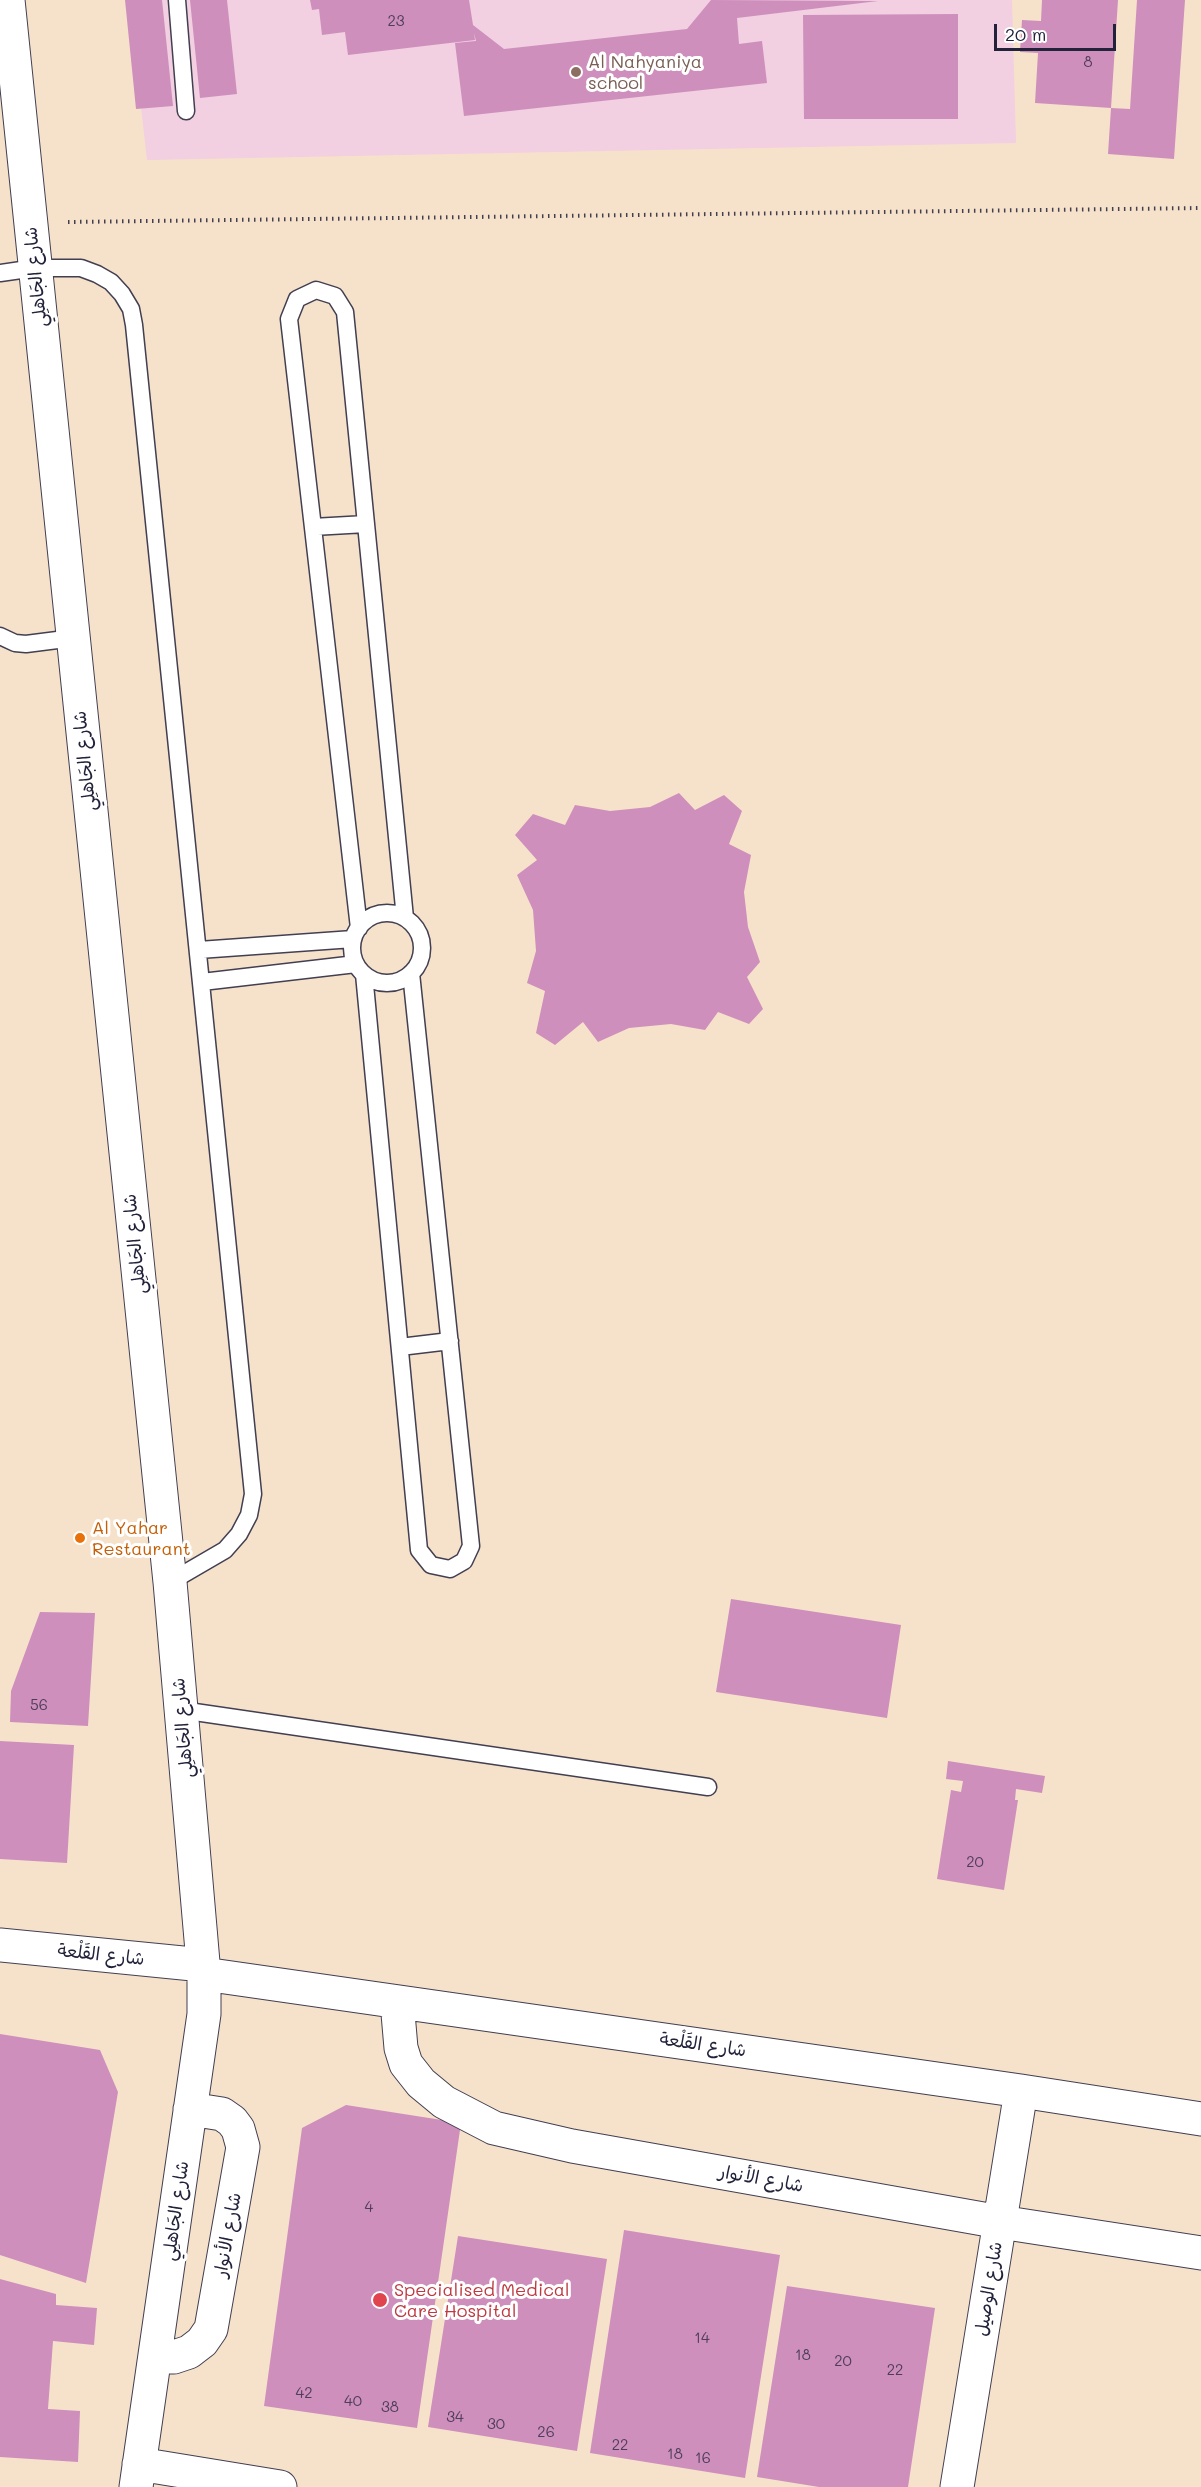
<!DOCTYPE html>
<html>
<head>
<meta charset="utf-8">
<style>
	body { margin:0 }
	#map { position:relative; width:1201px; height:2487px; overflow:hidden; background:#f6e2cb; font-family:Mali,sans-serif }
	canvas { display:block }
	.scale { position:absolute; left:994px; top:24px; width:122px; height:27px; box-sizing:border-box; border:3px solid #22223b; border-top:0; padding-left:8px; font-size:18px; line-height:21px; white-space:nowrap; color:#22223b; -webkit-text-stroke:4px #fff; paint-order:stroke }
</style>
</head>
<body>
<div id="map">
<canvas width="1201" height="2487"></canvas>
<div class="scale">20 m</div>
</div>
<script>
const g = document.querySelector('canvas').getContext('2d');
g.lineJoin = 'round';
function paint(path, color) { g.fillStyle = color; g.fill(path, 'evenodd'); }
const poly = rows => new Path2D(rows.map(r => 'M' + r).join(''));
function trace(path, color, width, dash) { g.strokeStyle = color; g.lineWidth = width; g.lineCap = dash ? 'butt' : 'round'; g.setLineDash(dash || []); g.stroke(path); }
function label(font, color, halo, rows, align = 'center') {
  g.font = font + ' Mali,"Playpen Sans Arabic",sans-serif'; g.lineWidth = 6; g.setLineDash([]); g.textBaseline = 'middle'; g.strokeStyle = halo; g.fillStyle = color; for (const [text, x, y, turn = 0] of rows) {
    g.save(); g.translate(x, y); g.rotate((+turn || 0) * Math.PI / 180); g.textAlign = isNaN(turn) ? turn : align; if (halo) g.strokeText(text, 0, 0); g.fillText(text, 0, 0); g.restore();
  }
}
paint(poly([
	[129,0,1012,0,1016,143,147,160]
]), '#f2cfe1');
paint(poly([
	[125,0,162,0,173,106,136,109],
	[190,0,227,0,237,94,200,98],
	[310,0,469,0,473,25,504,49,687,29,711,0,878,1,737,18,739,44,762,41,767,83,464,116,455,43,476,41,474,33,475,40,348,55,345,32,322,35,319,9,312,10],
	[1042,0,1118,0,1111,108,1035,103,1038,53,1020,52,1022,20,1041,21],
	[1137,0,1185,0,1174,159,1108,154,1111,108,1130,109],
	[958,14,958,119,804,119,803,15],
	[679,793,695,810,724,795,742,811,729,844,751,855,744,892,748,927,760,962,747,977,763,1009,749,1024,718,1012,705,1030,671,1024,629,1028,598,1042,583,1022,555,1045,536,1033,545,991,527,983,536,951,533,910,517,875,537,860,515,835,533,814,565,825,575,805,610,811,650,807],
	[731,1599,901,1625,887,1718,716,1692],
	[40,1612,95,1613,88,1726,10,1722,11,1691],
	[0,1741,74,1745,67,1863,0,1859],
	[948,1761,1045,1776,1042,1793,1016,1789,1015,1800,1018,1800,1004,1890,937,1879,951,1790,961,1792,963,1781,946,1779],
	[0,2034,100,2050,118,2092,86,2283,0,2255],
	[346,2105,461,2123,417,2428,264,2406,302,2128],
	[624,2230,780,2255,745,2478,590,2453],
	[458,2236,607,2259,577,2451,428,2427],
	[0,2279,56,2294,56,2305,97,2308,94,2345,53,2341,48,2409,80,2411,78,2462,0,2457],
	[787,2286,935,2308,908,2487,819,2487,757,2477]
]), '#ce8fbc');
const service = poly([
	[177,0,186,111],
	[0,273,35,268,81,268,97,274,111,282,122,294,131,309,134,325,253,1494,249,1515,239,1534,225,1550,170,1582],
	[313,527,366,524],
	[0,636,15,643,26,644,73,638],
	'352 948a35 35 0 1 1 70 0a35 35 0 1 1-70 0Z',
	[359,928,289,319,297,299,316,290,335,296,345,312,405,918],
	[199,950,353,939],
	[364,974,419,1550,431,1565,450,1569,464,1561,471,1546,411,973],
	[202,982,356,964],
	[400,1347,450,1341],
	[181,1710,708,1787]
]);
const minor = poly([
	[8,0,170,1582,204,1974,204,2014,136,2487],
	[0,1945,203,1965],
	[204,1974,1021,2091,1201,2119],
	[397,2002,401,2048,406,2064,421,2083,444,2102,494,2128,572,2146,1000,2222,1201,2253],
	[155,2357,174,2357,189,2352,202,2342,211,2329,243,2147,238,2129,232,2121,222,2114,190,2109],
	[139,2464,280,2487],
	[957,2487,1021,2091]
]);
trace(service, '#423f51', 19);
trace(minor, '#423f51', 35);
trace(poly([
	[68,222,1201,208]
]), '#423f51', 4, [1.5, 4.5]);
trace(service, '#fff', 16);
trace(minor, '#fff', 33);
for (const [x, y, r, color] of [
	[576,72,6,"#8d6e63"],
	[80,1538,6,"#e8710a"],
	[380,2300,8,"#e0444e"]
]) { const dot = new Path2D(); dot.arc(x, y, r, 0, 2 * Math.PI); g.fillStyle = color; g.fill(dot); trace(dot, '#fff', 2); }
label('15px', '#4d3d5b', null, [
	["23",396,21],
	["8",1088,62],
	["56",39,1705],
	["20",975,1862],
	["4",369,2207],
	["14",702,2338],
	["18",803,2355],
	["20",843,2361],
	["22",895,2370],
	["42",304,2393],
	["40",353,2401],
	["38",390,2407],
	["34",455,2417],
	["30",496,2424],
	["26",546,2432],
	["22",620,2445],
	["18",675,2454],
	["16",703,2458]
]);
label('18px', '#785e54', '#fff', [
	["Al Nahyaniya",588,62],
	["school",588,83]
], 'left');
label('18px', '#22223b', '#fff', [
	["شارع الجَاهلِي",36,277,-96],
	["شارع الجَاهلِي",85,761,-96],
	["شارع الجَاهلِي",135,1244,-96],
	["شارع الجَاهلِي",183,1728,-95],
	["شارع القَلْعة",101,1955,6],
	["شارع القَلْعة",703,2045,8],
	["شارع الأنوار",761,2179,10],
	["شارع الجَاهلِي",176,2211,-82],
	["شارع الأنوار",228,2235,-80],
	["شارع الوصيل",989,2289,-81]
]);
label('18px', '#c56008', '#fff', [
	["Al Yahar",92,1528],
	["Restaurant",92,1549]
], 'left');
label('18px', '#be3a42', '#fff', [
	["Specialised Medical",394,2290],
	["Care Hospital",394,2311]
], 'left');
</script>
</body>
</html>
